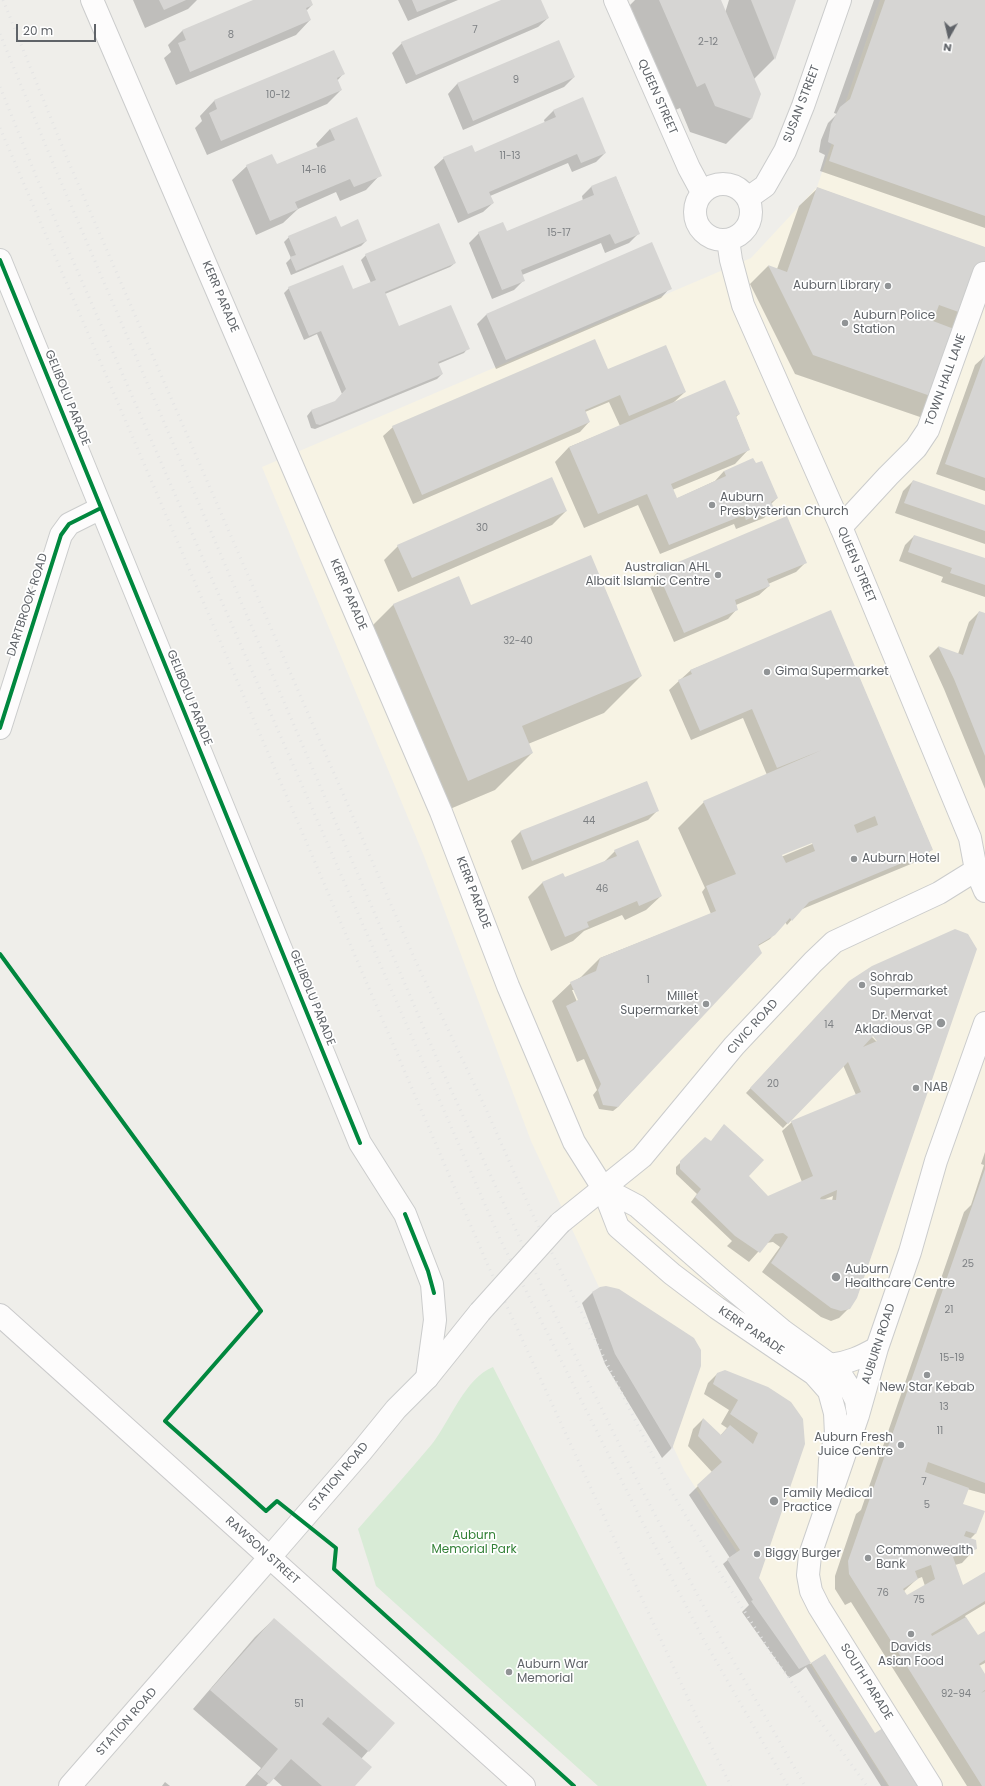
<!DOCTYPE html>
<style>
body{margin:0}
#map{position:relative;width:985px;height:1786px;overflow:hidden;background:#efeeea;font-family:Poppins,sans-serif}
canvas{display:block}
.north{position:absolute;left:929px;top:16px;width:40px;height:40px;-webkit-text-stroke:3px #fff;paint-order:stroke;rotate:188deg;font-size:11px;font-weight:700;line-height:16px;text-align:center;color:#5f6368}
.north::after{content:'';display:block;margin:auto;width:14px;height:18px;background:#5f6368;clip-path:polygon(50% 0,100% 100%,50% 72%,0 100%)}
.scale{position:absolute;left:16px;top:24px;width:80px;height:18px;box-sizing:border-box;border:2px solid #5f6368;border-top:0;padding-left:5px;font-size:12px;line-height:14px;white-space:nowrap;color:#5f6368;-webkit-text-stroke:3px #fff;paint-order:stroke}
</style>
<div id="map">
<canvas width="985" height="1786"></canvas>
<div class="north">N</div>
<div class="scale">20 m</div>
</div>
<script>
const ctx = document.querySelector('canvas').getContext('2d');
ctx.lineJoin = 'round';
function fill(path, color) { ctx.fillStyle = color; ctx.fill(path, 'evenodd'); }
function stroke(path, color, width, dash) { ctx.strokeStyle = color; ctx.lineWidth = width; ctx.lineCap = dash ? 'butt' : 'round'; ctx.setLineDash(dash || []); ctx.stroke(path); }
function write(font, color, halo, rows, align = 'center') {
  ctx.font = font + ' Poppins,sans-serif'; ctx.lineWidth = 3.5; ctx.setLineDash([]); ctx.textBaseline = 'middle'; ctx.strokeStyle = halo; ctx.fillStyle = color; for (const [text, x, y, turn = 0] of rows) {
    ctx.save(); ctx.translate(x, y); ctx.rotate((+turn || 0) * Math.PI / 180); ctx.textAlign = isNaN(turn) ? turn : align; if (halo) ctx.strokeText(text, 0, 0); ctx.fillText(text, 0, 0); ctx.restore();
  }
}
fill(new Path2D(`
 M880 0H985V1786H888L684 1470 531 1141 424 856 262 467 751 258 817 187Z`), '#f7f3e4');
fill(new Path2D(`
 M493 1367 707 1786H598L376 1586 358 1529C382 1501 408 1473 432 1444 450 1421 465 1378 493 1367Z`), '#d8ebd6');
fill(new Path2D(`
 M133 0H197L188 9 145 28Z
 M256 0H310L312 5 306 11 310 20 296 35 176 85 164 58 171 52 168 45 182 31Z
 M398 0H458L408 21Z
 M504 0H540L548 18 538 27 406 84 392 53 402 43Z
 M635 0H720L725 13 729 0H795L774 59 754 79 751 119 726 144 690 132 680 108 671 112 626 9Z
 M874 0H985V228L820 171 825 155 819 152 821 140 828 123 837 114 834 113Z
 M558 41 574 77 564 87 463 130 448 94 457 84Z
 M333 51 343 74 337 81 341 90 327 104 207 155 195 128 202 121 200 116 214 101Z
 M582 98 605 153 596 162 572 172 568 163 490 196 493 203 483 212 458 223 434 167 444 158 475 153 545 123 544 120 553 111Z
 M330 129 380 175 366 190 340 201 336 192 298 209 283 223 256 235 232 180 247 166 276 165 318 148 316 144Z
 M616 177 639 233 629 243 605 253 601 243 522 275 524 280 514 290 492 299 469 243 479 233 506 232 583 201 582 196 591 187Z
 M818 188 985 248V259L939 399 920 417 795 374 750 284 768 266 777 269 799 206Z
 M289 237 366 241 361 246 291 275 286 263 291 258 284 242Z
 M366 255 455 263 450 267 385 294 399 328 468 348 464 353 438 364 442 374 437 379 315 429 311 428 307 416 311 411 335 403 342 394 317 334 304 340 284 293 289 288 352 291 371 283 361 260Z
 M670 288 661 298 496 369 477 324 486 315Z
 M985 356V491L936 474 975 365Z
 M608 371 685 392 673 403 739 414 736 417 749 449 735 464 672 490 676 499 715 481 724 471 777 498 771 504 773 508 764 518 736 529 734 524 660 554 638 505 584 528 555 462 569 447 620 426 609 402 585 412 589 422 580 432 413 504 383 436 393 427Z
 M913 481 985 506V544L895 513 903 491Z
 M566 511 552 525 398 592 384 560 398 546Z
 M914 536 985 559V597L941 582 943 577 899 561 905 545Z
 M806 562 796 572 768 584 769 586 759 595 736 605 737 609 728 619 674 642 648 582 658 572Z
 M394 604 470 606 641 676 604 713 528 744 532 753 495 790 431 817 357 641Z
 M831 612 932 849 923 859 800 910 787 925 785 922 770 939 758 946 618 1107 613 1111 599 1109 593 1095 597 1090 584 1059 577 1062 552 1001 571 983 581 977 600 958 711 914 702 892 705 888 678 828 704 802 767 775 743 718 691 740 669 690 691 670ZM816 840 817 842 781 857V854ZM572 990H575L597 1049Z
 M979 612 985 614V789L944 689 929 656 938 647 958 654 969 622Z
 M646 782 658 810 648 820 522 870 511 841 520 832Z
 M615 851 661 896 646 910 625 920 622 915 584 931 573 941 551 951 528 897 542 883 563 874 565 879 603 863Z
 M955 930 849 1308 839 1318 831 1321 821 1317 762 1272 780 1247 773 1242 766 1243 749 1262 727 1246 732 1241 691 1202 697 1194 676 1174V1167L705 1138 748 1176 768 1197 802 1182 782 1131 792 1122 856 1095 843 1065 783 1128 746 1093 824 1009ZM873 1035 880 1045 871 1036ZM833 1196 832 1201 823 1200Z
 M985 1152V1494L967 1489 962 1505 983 1512 975 1534 970 1539 976 1548 962 1563 955 1565 962 1587 985 1573V1604L965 1616 977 1637 985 1632V1663L979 1666 985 1675V1786H967L851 1602 845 1605 835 1589V1576L856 1514 861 1510 964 1212 971 1205 984 1165 981 1164ZM922 1577 925 1586 907 1597 904 1591 917 1579Z
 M600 1288 700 1366 671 1449 662 1458 605 1364 582 1303 592 1293Z
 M718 1373 768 1388 758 1578 810 1664 825 1655 874 1735 919 1786H881L806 1667 800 1672 789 1678 742 1612 749 1605 723 1564 730 1558 689 1495 712 1472 688 1446 693 1429 703 1419 720 1436 727 1428 721 1424 729 1410 704 1394 708 1383Z
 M274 1619 393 1723 361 1759 354 1786H282L273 1778 266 1786H245L261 1768 193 1709 255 1637Z
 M165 1782 170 1786H162Z`), '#0003');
fill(new Path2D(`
 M159 0H186L164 10Z
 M253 0H311L313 5 306 8 311 20 190 72 178 43 186 40 182 30Z
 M412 0H447L417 12Z
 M501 0H541L549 18 416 75 401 42Z
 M659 0H721L761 94 752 119 715 106 705 83 697 87Z
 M751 0H796L775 60Z
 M885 0H985V216L829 161 834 145 828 142 831 124 840 107 850 99Z
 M559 40 575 77 473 121 457 83Z
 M334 50 345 74 337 78 342 90 221 141 209 113 217 109 214 100Z
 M583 97 606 153 581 163 577 154 489 192 494 203 468 214 443 157 472 145 475 152 556 117 553 110Z
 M357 117 382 176 354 187 350 179 295 202 298 209 270 221 246 165 272 154 277 164 335 140 330 129Z
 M616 176 640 234 615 244 610 234 521 270 525 281 502 290 478 232 503 222 507 231 594 195 591 186Z
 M817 187 985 247V262L967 315 939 305 933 321 962 332 939 399 813 355 768 265 787 272Z
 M336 216 341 227 358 219 367 241 296 271 290 257 296 255 288 236Z
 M439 223 456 263 385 292 399 326 451 305 470 349 438 362 443 374 320 425 316 424 311 410 335 401 346 389 321 331 309 336 288 287 343 265 353 289 376 280 365 254Z
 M652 242 672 289 506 360 486 314Z
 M595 339 608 369 666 345 686 392 629 416 620 395 585 410 590 422 422 495 392 426Z
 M985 354V478L945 464Z
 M725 380 740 414 736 416 750 450 671 484 677 498 726 476 724 471 753 458 756 463 762 461 778 498 771 502 774 508 746 520 744 515 669 545 647 494 598 514 569 447Z
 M552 477 567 511 412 578 397 545Z
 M913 480 985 505V531L904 503Z
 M787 516 807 563 767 579 770 586 735 600 738 610 684 633 657 571Z
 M914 535 985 558V585L950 573 952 568 908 552Z
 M591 555 642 676 522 726 533 753 468 781 393 604 459 576 471 605Z
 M831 610 933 850 809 902 792 921 790 918 775 935 758 945 762 953 618 1107 603 1105 598 1090 601 1084 566 1006 578 1000 570 982 596 971 600 958 716 911 706 886 736 874 703 801 822 750 777 768 752 709 700 731 678 680 692 674 690 670ZM875 816 878 825 857 833 854 825ZM812 843 815 851 786 863 782 855Z
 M979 611 985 613V756L954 679 938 646 963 655Z
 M647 781 659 811 532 861 520 831Z
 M638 840 662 896 639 906 637 901 587 922 589 927 565 937 542 882 563 873 565 877 617 856 614 850Z
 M955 929 968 934 977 949 857 1298 850 1309 841 1311 831 1308 771 1263 788 1237 783 1233 775 1234 760 1253 735 1236 695 1197 701 1189 680 1169V1161L705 1137 711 1141 724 1124 764 1160 749 1176 768 1196 813 1176 791 1121 861 1092 848 1062 788 1124 750 1088 849 981 872 966ZM873 1036 877 1041 863 1047ZM837 1190 836 1200 820 1199 821 1197Z
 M985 1169V1483L928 1462 925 1472 969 1488 963 1504 985 1511 976 1534 966 1531 964 1536 976 1540 977 1549 953 1557 963 1585 985 1572V1601L931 1634 932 1636 966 1617 978 1635 985 1631V1660L979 1664 985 1674V1690L981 1693 985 1691V1786H982L849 1574 848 1561ZM931 1565 935 1579 907 1595 903 1589 918 1579 915 1571Z
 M606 1286 619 1289 694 1338 701 1350V1366L672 1449 615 1354 592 1292 600 1287Z
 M725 1370 768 1387 791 1402 803 1419 805 1444 759 1578 811 1663 825 1654 875 1733 883 1728 920 1786H889L811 1663 799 1669 751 1601 753 1600 727 1559 740 1550 697 1485 722 1462 698 1436 703 1418 721 1435 730 1425 753 1444 758 1433 730 1414 738 1400 713 1384 717 1373Z
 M274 1618 395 1723 369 1752 328 1717 322 1724 372 1767 355 1786H322L291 1759 269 1784 257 1774 278 1749 210 1690Z`), '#d6d5d3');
const minor = new Path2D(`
 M92 0 441 812 508 986 574 1142 603 1188 618 1227 672 1274 717 1308 814 1374 829 1391 835 1413 836 1435 830 1460 828 1500
 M748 198 765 186 785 151 803 106 840 0
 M0 260 360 1143 405 1214 432 1284 435 1320 427 1378
 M841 527 888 476 916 448 928 430 984 273
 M0 728 61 535 69 524 101 508
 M976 870 985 891
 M603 1188 637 1206 723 1281 783 1331 830 1365 841 1375 852 1392 856 1400 858 1415
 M830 1365C848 1363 861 1357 877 1348
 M70 1786 270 1557
 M931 1786 819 1607 811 1591 808 1575 810 1555 858 1415 877 1348 910 1252 936 1161 985 1023`);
const tertiary = new Path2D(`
 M615 0 689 168 702 192
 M695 212a28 28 0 1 1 56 0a28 28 0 1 1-56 0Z
 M560 1223 642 1157 734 1046 813 962 834 942 939 893 976 870 970 838 841 527 743 305 731 260 728 240
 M270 1557 361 1452 396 1409 427 1378 480 1312`);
const secondary = new Path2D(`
 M0 1315 524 1786`);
stroke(minor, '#cbcccc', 24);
stroke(tertiary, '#cbcccc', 24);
stroke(secondary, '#cacacb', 24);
stroke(minor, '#fdfcfc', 22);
stroke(tertiary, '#fdfcfc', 22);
stroke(secondary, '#fdfcfc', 22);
stroke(new Path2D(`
 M3 0 69 163 416 962 486 1109 533 1215 668 1486 720 1573 775 1659 867 1786
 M0 34 55 168 441 1068 557 1319 643 1492 722 1641 805 1786
 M0 87 36 176 501 1241 648 1533 705 1642 788 1786
 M0 128 486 1261 699 1722 731 1786`), '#e4e4e4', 3, [1, 5]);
const tertiaryBridge = new Path2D(`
 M480 1312 560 1223`);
stroke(tertiaryBridge, '#cbcccc', 24, []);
stroke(tertiaryBridge, '#fdfcfc', 22);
stroke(new Path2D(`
 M0 260 360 1143
 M0 728 61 535 69 524 101 508
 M0 954 261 1311 165 1421 266 1511 277 1501 336 1548 334 1569 574 1786
 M405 1214 428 1271 434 1293`), '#00873e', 4);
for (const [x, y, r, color] of [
 [888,286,4,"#919496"],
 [845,323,4,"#919496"],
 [712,505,4,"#919496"],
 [718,575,4,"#919496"],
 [767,672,4,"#919496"],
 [854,859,4,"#919496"],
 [862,985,4,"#919496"],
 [706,1004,4,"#919496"],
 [941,1023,5,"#919496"],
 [916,1088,4,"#919496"],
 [836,1277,5,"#919496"],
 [927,1375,4,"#919496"],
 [901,1445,4,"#919496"],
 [774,1501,5,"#919496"],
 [757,1554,4,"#919496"],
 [868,1558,4,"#919496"],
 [911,1634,4,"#919496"],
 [509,1672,4,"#919496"]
]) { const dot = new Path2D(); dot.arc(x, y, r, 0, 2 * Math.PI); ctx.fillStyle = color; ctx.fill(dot); stroke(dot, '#fff', 1.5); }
write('10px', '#7e8184', null, [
 ["7",475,30],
 ["8",231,35],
 ["2-12",708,42],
 ["9",516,80],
 ["10-12",278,95],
 ["11-13",510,156],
 ["14-16",314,170],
 ["15-17",559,233],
 ["30",482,528],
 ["32-40",518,641],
 ["44",589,821],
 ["46",602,889],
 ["1",648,980],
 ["14",829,1025],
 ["20",773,1084],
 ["25",968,1264],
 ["21",949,1310],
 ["15-19",952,1358],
 ["13",944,1407],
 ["11",940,1431],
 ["7",924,1482],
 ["5",927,1505],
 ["76",883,1593],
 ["75",919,1600],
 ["92-94",956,1694],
 ["51",299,1704]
]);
write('12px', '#5f6368', '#fff', [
 ["QUEEN STREET",657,97,66],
 ["SUSAN STREET",802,104,-69],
 ["KERR PARADE",220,297,67],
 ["TOWN HALL LANE",946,380,-70],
 ["GELIBOLU PARADE",67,398,68],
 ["QUEEN STREET",856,565,67],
 ["KERR PARADE",348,595,67],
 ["DARTBROOK ROAD",28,605,-72],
 ["GELIBOLU PARADE",189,698,68],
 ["KERR PARADE",473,893,69],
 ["GELIBOLU PARADE",312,998,68],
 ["CIVIC ROAD",753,1027,-48],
 ["KERR PARADE",751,1331,34],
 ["AUBURN ROAD",879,1344,-72],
 ["STATION ROAD",339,1477,-50],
 ["RAWSON STREET",262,1551,42],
 ["SOUTH PARADE",866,1682,58],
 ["STATION ROAD",127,1722,-49]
]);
write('12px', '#5f6368', '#fff', [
 ["Auburn Library",880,286,"right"],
 ["Auburn Police",853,316],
 ["Station",853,330],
 ["Auburn",720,498],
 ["Presbysterian Church",720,512],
 ["Australian AHL",710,568,"right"],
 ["Albait Islamic Centre",710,582,"right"],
 ["Gima Supermarket",775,672],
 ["Auburn Hotel",862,859],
 ["Sohrab",870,978],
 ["Supermarket",870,992],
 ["Millet",698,997,"right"],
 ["Supermarket",698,1011,"right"],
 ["Dr. Mervat",932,1016,"right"],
 ["Akladious GP",932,1030,"right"],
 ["NAB",924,1088],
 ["Auburn",845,1270],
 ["Healthcare Centre",845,1284],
 ["New Star Kebab",927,1388,"center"],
 ["Auburn Fresh",893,1438,"right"],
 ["Juice Centre",893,1452,"right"],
 ["Family Medical",783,1494],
 ["Practice",783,1508],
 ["Commonwealth",876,1551],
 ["Bank",876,1565],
 ["Biggy Burger",765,1554],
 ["Davids",911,1648,"center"],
 ["Asian Food",911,1662,"center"],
 ["Auburn War",517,1665],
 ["Memorial",517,1679]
], 'left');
write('12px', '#348238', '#fff', [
 ["Auburn",474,1536],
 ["Memorial Park",474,1550]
]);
</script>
